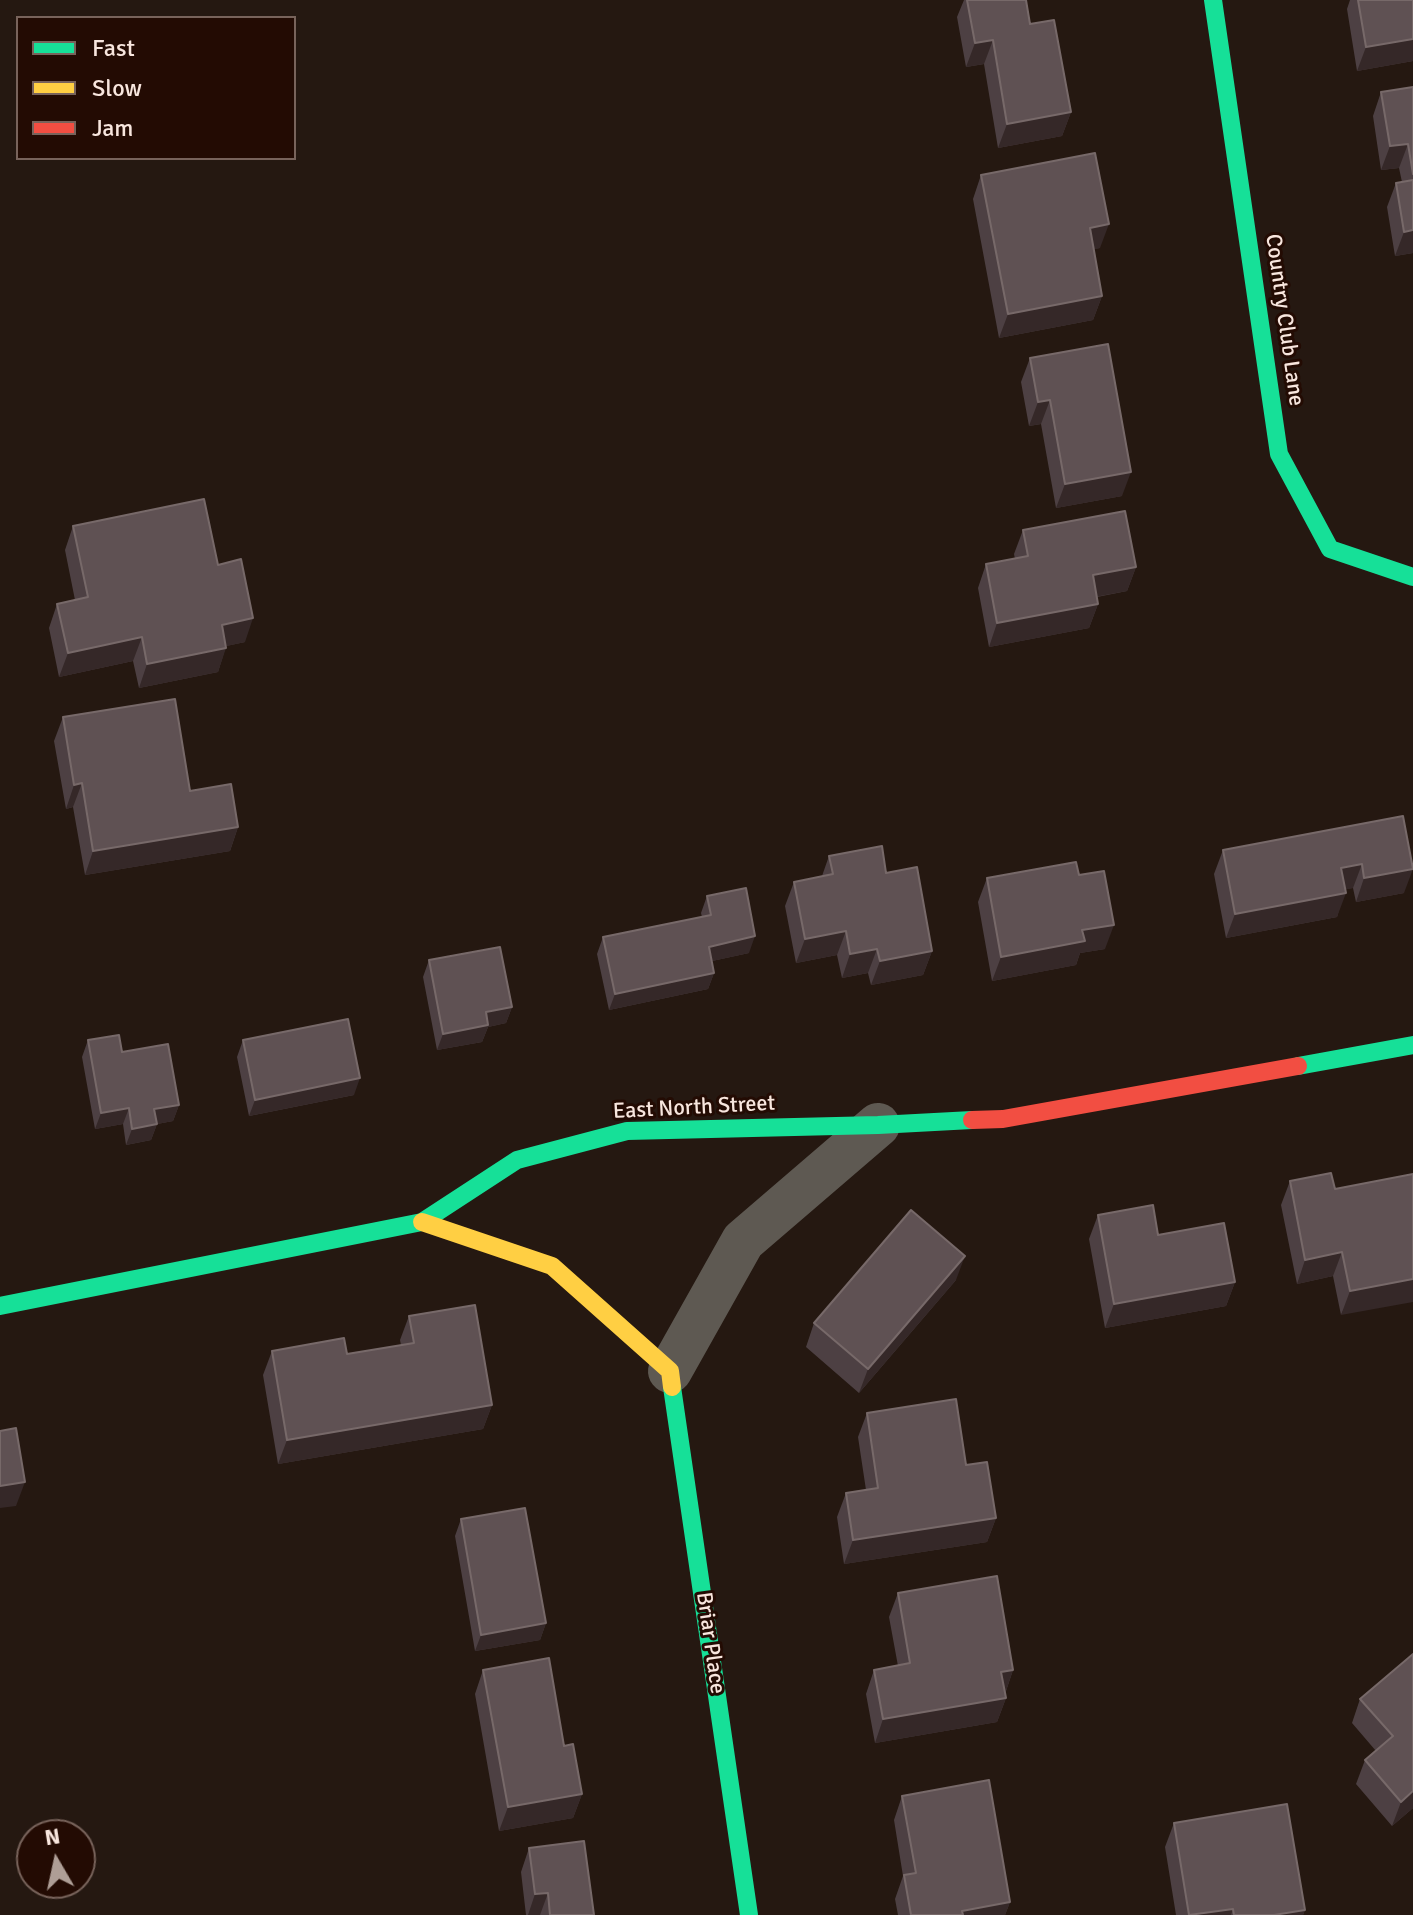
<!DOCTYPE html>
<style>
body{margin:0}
#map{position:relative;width:1413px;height:1915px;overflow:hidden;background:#251811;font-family:Signika,sans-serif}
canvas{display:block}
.legend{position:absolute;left:16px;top:16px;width:280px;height:144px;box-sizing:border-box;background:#230b03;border:2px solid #78635b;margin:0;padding:10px 14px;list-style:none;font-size:24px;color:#f8e6de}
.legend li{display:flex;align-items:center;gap:16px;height:40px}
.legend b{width:40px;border:2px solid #78635b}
.north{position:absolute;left:16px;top:1819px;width:80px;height:80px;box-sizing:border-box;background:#230b03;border:2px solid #78635b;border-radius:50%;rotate:351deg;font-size:22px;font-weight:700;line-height:32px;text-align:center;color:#f8e6de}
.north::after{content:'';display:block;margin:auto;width:28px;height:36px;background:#ae9e96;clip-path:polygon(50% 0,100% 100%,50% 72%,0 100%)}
</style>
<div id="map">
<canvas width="1413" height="1915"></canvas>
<ul class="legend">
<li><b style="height:10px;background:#16e098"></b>Fast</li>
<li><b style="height:10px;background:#ffcf43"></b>Slow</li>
<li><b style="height:10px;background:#f24e42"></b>Jam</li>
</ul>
<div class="north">N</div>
</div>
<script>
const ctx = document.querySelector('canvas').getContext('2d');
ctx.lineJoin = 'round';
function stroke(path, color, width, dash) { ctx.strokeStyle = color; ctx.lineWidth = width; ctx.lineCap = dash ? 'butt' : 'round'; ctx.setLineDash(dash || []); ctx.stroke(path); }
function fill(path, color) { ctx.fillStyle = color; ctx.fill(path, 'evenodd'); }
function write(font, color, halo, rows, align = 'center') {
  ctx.font = font + ' Signika,sans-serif'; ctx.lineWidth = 6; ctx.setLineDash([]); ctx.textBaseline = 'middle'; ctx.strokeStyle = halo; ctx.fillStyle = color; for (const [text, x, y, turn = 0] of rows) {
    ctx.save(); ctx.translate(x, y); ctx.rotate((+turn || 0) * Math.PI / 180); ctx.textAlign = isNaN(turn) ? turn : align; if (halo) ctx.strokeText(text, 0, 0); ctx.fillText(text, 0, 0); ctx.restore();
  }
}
stroke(new Path2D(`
 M670 1371 743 1241 878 1125`), '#5e5952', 44);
stroke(new Path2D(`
 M1213 0 1279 454 1330 549 1413 577
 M1298 1066 1413 1045
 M0 1306 422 1222 517 1160 627 1131 878 1125 972 1120
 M672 1387 749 1915`), '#16e098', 18);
stroke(new Path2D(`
 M422 1222 552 1266 670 1371 672 1387`), '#ffcf43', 18);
stroke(new Path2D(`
 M972 1120 1003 1119 1298 1066`), '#f24e42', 18);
fill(new Path2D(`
 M964 0H1026L1030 24 1071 112 1062 136 998 148 984 64 966 67 957 17Z
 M1350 0H1413V61L1357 71 1347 9Z
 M1413 87V253L1395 256 1387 207 1396 183 1402 182 1399 168 1381 170 1373 116 1381 92Z
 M981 175 1100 248 1093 249 1102 296 1093 320 999 338 973 199Z
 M1030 358 1122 496 1056 508 1041 424 1029 426 1021 382Z
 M73 526 218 565 245 642 226 646 218 672 139 688 133 661 59 677 49 628 57 604 75 600 65 550Z
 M1023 530 1136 567 1127 591 1097 597 1098 604 1089 628 989 647 978 588 986 564 1015 559 1014 554Z
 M63 717 190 791 238 827 230 851 85 875 73 807 66 809 54 741Z
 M1403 816 1404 893 1356 902 1353 888 1345 889 1337 917 1226 938 1214 874 1223 850Z
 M829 856 886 873 932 951 923 975 871 985 868 973 842 978 837 955 796 963 785 906 794 882 822 876Z
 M1079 875 1105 949 1080 953 1076 965 992 981 978 902 987 878Z
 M707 896 749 953 712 961 714 973 708 989 609 1010 597 954 603 937 702 917 701 913Z
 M429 960 512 1007 506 1023 488 1027 482 1042 437 1050 423 977Z
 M88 1040 122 1052 179 1105 173 1121 157 1124 151 1140 126 1145 123 1124 95 1129 82 1057Z
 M243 1040 354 1095 249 1116 237 1057Z
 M1413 1174 1341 1315 1333 1276 1297 1284 1281 1205 1290 1181 1335 1189Z
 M1098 1215 1235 1282 1226 1306 1105 1328 1089 1239Z
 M956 1280 859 1393 806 1347 814 1323Z
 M409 1316 492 1405 483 1429 278 1464 263 1375 272 1351 347 1354 401 1345 400 1340Z
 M867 1413 966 1465 996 1518 987 1542 844 1564 837 1517 846 1493 866 1490 858 1437Z
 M461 1519 546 1623 540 1640 475 1651 455 1536Z
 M898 1593 1013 1670 1005 1694 1006 1698 997 1722 875 1743 866 1694 874 1670 898 1666 889 1617Z
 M1413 1654V1808L1392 1826 1356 1784 1365 1760 1376 1751 1352 1723 1360 1699Z
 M483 1670 564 1746 582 1794 573 1818 499 1831 475 1694Z
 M902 1796 1010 1902 1005 1915H898L895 1899 903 1876 894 1820Z
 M1174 1823 1305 1910 1303 1915H1176L1165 1847Z
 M529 1848 594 1915H526L521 1872Z`), '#4d4043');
fill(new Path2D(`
 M1413 39V61L1357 71 1366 47Z
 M993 40 984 64 966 67 975 43Z
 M1071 112 1062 136 998 148 1007 124Z
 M1408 144 1399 168 1381 170 1390 146Z
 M1109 224 1100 248 1081 252 1090 228Z
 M1413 230V253L1395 256 1404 232Z
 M1102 296 1093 320 999 338 1008 314Z
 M1050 400 1041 424 1029 426 1038 402Z
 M1131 472 1122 496 1056 508 1065 484Z
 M1136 567 1127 591 1084 599 1093 575Z
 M1098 604 1089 628 989 647 997 623Z
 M253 618 245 642 213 649 222 625Z
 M142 637 133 661 59 677 68 653Z
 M226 648 218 672 139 688 147 664Z
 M82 783 73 807 66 809 74 785Z
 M238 827 230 851 85 875 93 851Z
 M1362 864 1353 888 1332 892 1341 868Z
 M1413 869 1404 893 1356 902 1364 878Z
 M1346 893 1337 917 1226 938 1235 914Z
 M1114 925 1105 949 1080 953 1076 965 992 981 1001 957 1082 930Z
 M846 931 837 955 796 963 805 939Z
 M755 936 749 953 703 963 709 947Z
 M877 949 868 973 842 978 850 954Z
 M932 951 923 975 871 985 880 961Z
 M714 973 708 989 609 1010 615 994Z
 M512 1007 506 1023 488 1027 482 1042 437 1050 443 1034 486 1012Z
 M360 1078 354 1095 249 1116 255 1100Z
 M179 1105 173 1121 157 1124 151 1140 126 1145 132 1129 154 1109Z
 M129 1108 123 1124 95 1129 101 1113Z
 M1342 1252 1333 1276 1297 1284 1305 1260Z
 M965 1256 956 1280 859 1393 868 1369Z
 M1413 1279V1302L1341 1315 1350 1291Z
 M1235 1282 1226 1306 1105 1328 1114 1304Z
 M492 1405 483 1429 278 1464 287 1440Z
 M25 1482 16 1506 0 1508V1486Z
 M996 1518 987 1542 844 1564 853 1540Z
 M546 1623 540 1640 475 1651 481 1635Z
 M1013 1670 1005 1694 1001 1672Z
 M1006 1698 997 1722 875 1743 883 1719Z
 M1413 1791V1808L1392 1826 1401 1802Z
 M582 1794 573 1818 499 1831 508 1807Z
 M548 1893 540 1915H528L535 1894Z
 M1010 1902 1005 1915H960L962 1911Z
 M1233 1909 1231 1915H1195Z
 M1305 1910 1303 1915H1274Z`), '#352828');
const building = new Path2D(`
 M967 0H1026L1030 24 1054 20 1071 112 1007 124 993 40 975 43Z
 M1358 0H1413V39L1366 47Z
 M1413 87V174L1408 144 1390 146 1381 92Z
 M1095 153 1109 224 1090 228 1102 296 1008 314 981 175Z
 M1413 180V230L1404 232 1396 183Z
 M1108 344 1131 472 1065 484 1050 400 1038 402 1030 358Z
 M204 499 218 565 241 559 253 618 222 625 226 648 147 664 142 637 68 653 57 604 88 597 73 526Z
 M1125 511 1136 567 1093 575 1098 604 997 623 986 564 1028 556 1023 530Z
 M175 699 190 791 231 784 238 827 93 851 82 783 74 785 63 717Z
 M1403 816 1413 869 1364 878 1362 864 1341 868 1346 893 1235 914 1223 850Z
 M882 846 886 873 917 867 932 951 880 961 877 949 850 954 846 931 805 939 794 882 833 874 829 856Z
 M1076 862 1079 875 1104 871 1114 925 1082 930 1085 941 1001 957 987 878Z
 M746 888 755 936 709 947 714 973 615 994 603 937 711 915 707 896Z
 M500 947 512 1007 486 1012 488 1025 443 1034 429 960Z
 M348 1019 360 1078 255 1100 243 1040Z
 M119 1035 122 1052 168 1044 179 1105 154 1109 157 1124 132 1129 129 1108 101 1113 88 1040Z
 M1331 1173 1335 1189 1413 1174V1279L1350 1291 1342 1252 1305 1260 1290 1181Z
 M1153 1205 1158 1235 1224 1223 1235 1282 1114 1304 1098 1215Z
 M911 1210 965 1256 868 1369 814 1323Z
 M475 1305 492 1405 287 1440 272 1351 344 1338 347 1354 414 1343 409 1316Z
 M956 1399 966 1465 987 1462 996 1518 853 1540 846 1493 878 1488 867 1413Z
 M16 1428 25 1482 0 1486V1431Z
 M525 1508 546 1623 481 1635 461 1519Z
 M997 1576 1013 1670 1001 1672 1006 1698 883 1719 874 1670 910 1663 898 1593Z
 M1413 1654V1791L1401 1802 1365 1760 1393 1736 1360 1699Z
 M549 1658 564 1746 573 1744 582 1794 508 1807 483 1670Z
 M989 1780 1010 1902 962 1911 963 1915H911L904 1875 916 1873 902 1796Z
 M1287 1804 1305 1910 1274 1915H1234L1233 1909 1189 1915 1174 1823Z
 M584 1841 594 1915H550L548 1893 535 1894 529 1848Z`);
fill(building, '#5f5153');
stroke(building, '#776969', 2);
write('22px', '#f8e6de', '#230b03', [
 ["Country Club Lane",1284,320,82],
 ["East North Street",694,1108,-3],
 ["Briar Place",710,1643,82]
]);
</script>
